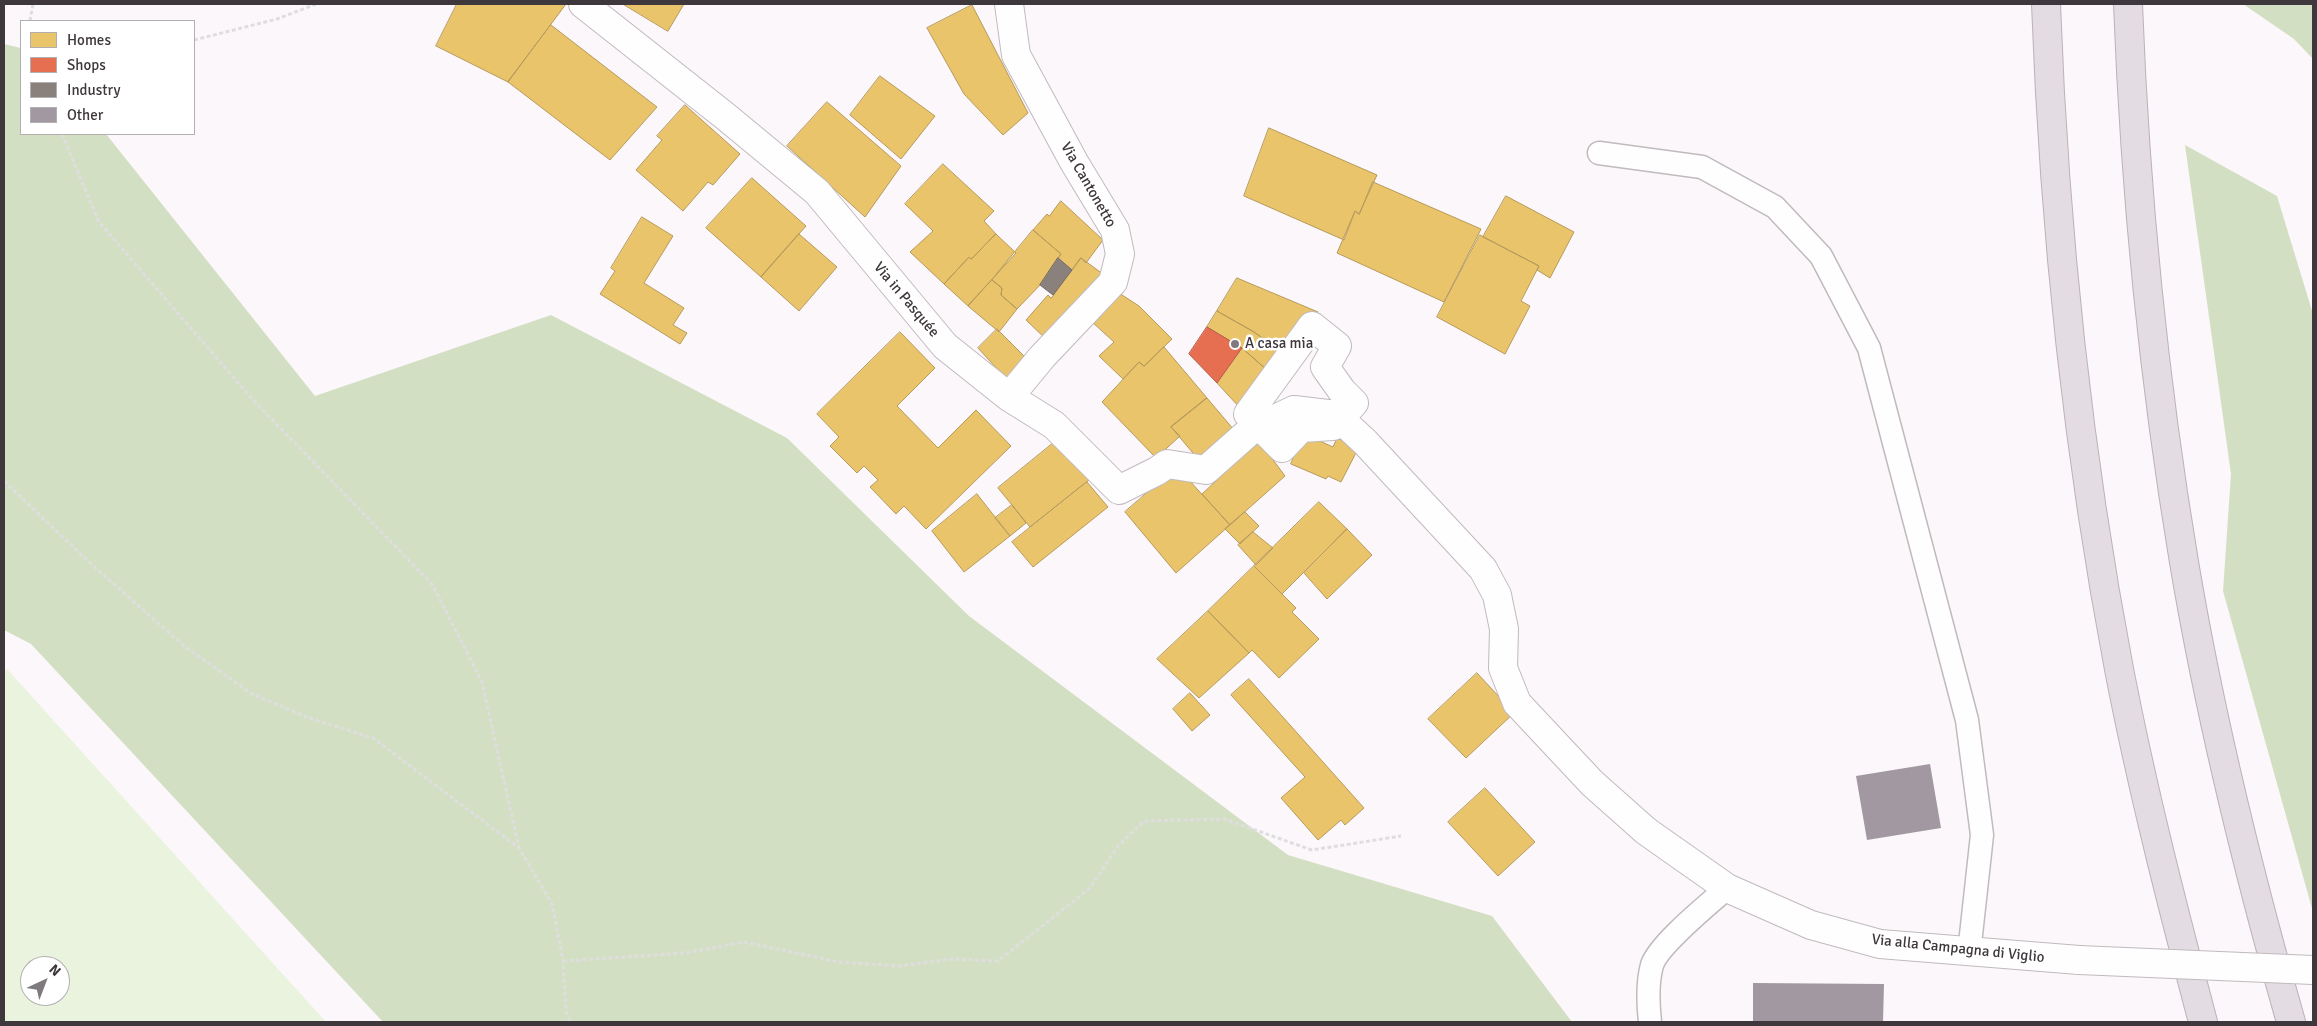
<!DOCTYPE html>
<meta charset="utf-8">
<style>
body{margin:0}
#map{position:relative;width:2317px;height:1026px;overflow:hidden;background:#fcf7fb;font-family:Signika,sans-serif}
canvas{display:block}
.frame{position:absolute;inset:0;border:5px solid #3e373c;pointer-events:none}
.legend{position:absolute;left:20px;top:20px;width:175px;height:115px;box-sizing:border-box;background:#fff;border:1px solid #b2afb1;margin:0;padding:6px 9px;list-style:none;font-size:15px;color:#3e373c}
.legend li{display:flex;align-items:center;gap:10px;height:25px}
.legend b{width:25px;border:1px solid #b2afb1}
.north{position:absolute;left:20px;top:956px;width:50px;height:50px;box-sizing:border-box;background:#fff;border:1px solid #b2afb1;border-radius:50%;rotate:43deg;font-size:14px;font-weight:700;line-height:20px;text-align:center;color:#3e373c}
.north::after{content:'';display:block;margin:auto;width:18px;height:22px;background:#807a7f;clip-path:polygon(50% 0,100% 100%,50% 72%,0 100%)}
</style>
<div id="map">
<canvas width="2317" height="1026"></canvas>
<div class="frame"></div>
<ul class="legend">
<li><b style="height:14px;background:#e9c46a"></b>Homes</li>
<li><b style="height:14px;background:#e76f51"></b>Shops</li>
<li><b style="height:14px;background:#8a817c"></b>Industry</li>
<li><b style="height:14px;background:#a298a1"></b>Other</li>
</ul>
<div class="north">N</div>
</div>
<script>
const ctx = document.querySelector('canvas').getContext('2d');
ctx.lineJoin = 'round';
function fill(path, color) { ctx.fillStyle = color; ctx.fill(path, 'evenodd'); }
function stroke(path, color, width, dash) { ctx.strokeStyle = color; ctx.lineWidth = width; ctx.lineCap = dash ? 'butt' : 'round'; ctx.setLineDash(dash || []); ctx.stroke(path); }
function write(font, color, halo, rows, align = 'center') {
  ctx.font = font + ' Signika,sans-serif'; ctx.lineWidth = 5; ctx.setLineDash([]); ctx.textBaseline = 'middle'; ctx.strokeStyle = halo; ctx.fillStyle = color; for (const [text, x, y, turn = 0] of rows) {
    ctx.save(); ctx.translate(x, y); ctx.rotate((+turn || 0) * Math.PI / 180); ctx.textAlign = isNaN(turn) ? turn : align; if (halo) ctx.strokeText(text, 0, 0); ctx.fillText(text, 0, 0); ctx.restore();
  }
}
fill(new Path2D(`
 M7 669 326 1022H4V672ZM30 966H60V996H30Z`), '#eaf3dd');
fill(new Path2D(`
 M2243 4H2313V59L2294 39Z
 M4 44 21 48V134H106L315 396 551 315 787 438 969 616 1288 855 1492 916 1572 1022H383L31 644 4 630Z
 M2185 145 2277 196 2313 314V912L2223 591 2231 474Z`), '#d3dfc2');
const homes = new Path2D(`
 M457 4H566L508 82 436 46Z
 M623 4H684L668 31Z
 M972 5 1028 113 1003 135 964 94 927 28Z
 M551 25 657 107 610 160 508 82Z
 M880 76 935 116 901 159 850 115Z
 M827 102 901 166 865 217 787 146Z
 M685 105 740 154 713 185 708 182 683 211 636 170 662 140 657 136Z
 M1269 128 1377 175 1359 214 1355 211 1344 240 1244 196Z
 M943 164 994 211 984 221 996 234 971 259 969 257 944 284 910 252 933 231 905 204Z
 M752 178 806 226 761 277 706 228Z
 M1373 182 1481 229 1444 302 1337 253 1355 211 1359 214Z
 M1506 196 1574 232 1550 278 1537 270 1539 266 1483 237Z
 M1061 201 1103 240 1086 263 1081 258 1072 270 1058 258 1061 254 1033 230 1047 214 1049 216Z
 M642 217 673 236 644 283 684 308 673 325 687 333 680 344 600 294 615 271 611 268Z
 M1033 230 1061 254 1042 283 1017 309 1001 295 1002 288 992 280Z
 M799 234 837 267 799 311 761 277Z
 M996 234 1016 253 968 306 944 284 969 257 971 259Z
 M1480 235 1539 266 1521 301 1530 306 1505 354 1437 317Z
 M1081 258 1107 277 1049 342 1026 320 1048 295 1051 298Z
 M1237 278 1318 312 1285 354 1254 332 1217 311Z
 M992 280 1002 288 1001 295 1017 309 999 332 968 306Z
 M1119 293 1139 306 1172 339 1144 366 1139 362 1123 379 1099 356 1114 342 1091 321Z
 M1217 311 1254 332 1285 354 1268 371 1242 348 1207 327Z
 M997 329 1028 360 1008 381 978 348Z
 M900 332 935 368 897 406 938 448 976 410 1011 446 926 529 904 506 896 514 870 487 878 480 864 466 857 473 830 446 839 437 817 414Z
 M1164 347 1207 398 1171 427 1180 436 1156 458 1102 402 1139 362 1144 366Z
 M1242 348 1268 371 1241 409 1217 383Z
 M1207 398 1234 430 1198 459 1171 427Z
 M1304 434 1333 447 1337 438 1359 447 1341 482 1328 476 1326 479 1291 464Z
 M1256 437 1285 476 1230 525 1202 494 1217 480 1210 471Z
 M1057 440 1089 480 1030 527 998 488Z
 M1177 467 1230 525 1176 573 1125 512Z
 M1087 482 1108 507 1033 567 1012 542Z
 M977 494 1010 536 964 572 932 531Z
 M1319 502 1347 529 1282 594 1254 566Z
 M1012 505 1026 523 1010 536 995 518Z
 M1245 512 1259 526 1240 544 1225 529Z
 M1347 529 1372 555 1327 599 1304 573Z
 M1253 532 1273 548 1256 565 1238 545Z
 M1254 566 1296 608 1292 612 1319 639 1279 678 1252 650 1249 653 1208 611Z
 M1208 611 1249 653 1199 698 1157 659Z
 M1477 673 1514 713 1466 758 1428 719Z
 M1249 679 1364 808 1345 825 1341 820 1318 840 1281 798 1305 777 1231 695Z
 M1190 693 1210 715 1192 731 1173 709Z
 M1485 788 1535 842 1498 876 1448 822Z`);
fill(homes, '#e9c46a');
stroke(homes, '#b69a5c', 1);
const shops = new Path2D(`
 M1207 327 1242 348 1217 383 1189 354Z`);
fill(shops, '#e76f51');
stroke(shops, '#b45e4b', 1);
const industry = new Path2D(`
 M1058 258 1072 270 1053 295 1040 285Z`);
fill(industry, '#8a817c');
stroke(industry, '#736b69', 1);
fill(new Path2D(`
 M1930 764 1941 828 1867 840 1856 776Z
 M1753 983 1884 984 1883 1022H1753Z`), '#a298a1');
const lane = new Path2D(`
 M1599 153 1702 167 1775 207 1821 256 1869 348 1967 720 1982 835 1969 953
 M1650 1022C1648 1004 1647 983 1652 965 1659 944 1709 904 1727 888`);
const street = new Path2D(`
 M583 4 725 116 817 192 945 346 1009 397 1054 425 1119 490 1157 471 1167 464 1206 470 1250 431 1294 410 1336 415 1365 442 1483 569 1497 595 1504 629 1503 668 1517 703 1592 783 1646 831 1727 888 1811 925 1880 944 2079 960
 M1312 326 1337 346 1325 367 1342 391 1354 403 1333 426 1301 428 1282 448 1248 414Z
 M1009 397 1042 357 1113 282 1120 254 1115 230 1074 162 1016 55 1009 4`);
const highway = new Path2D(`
 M2046 4C2054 227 2077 449 2119 669 2142 788 2172 905 2203 1022
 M2128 4C2135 191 2153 377 2184 562 2210 717 2248 871 2291 1022`);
stroke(lane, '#c0babe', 25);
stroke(street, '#c0babe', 30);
stroke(highway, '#bcb1ba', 30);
stroke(new Path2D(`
 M30 21 33 4
 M194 40 277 19 316 4
 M62 134 99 222 253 400 432 584 482 682 519 848
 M4 481 89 562 184 646 252 694 309 718 373 738 519 848 552 904 563 961 566 1010 570 1022
 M563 961 685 953 744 942 839 962 899 966 952 959 998 961 1090 888 1118 846 1144 821 1224 819 1312 850 1401 836`), '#dfdedf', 3, [4, 2.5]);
stroke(lane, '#fffefe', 22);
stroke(street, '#fffefe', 28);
stroke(highway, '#e3dce2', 28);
const streetBridge = new Path2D(`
 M2079 960 2313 970`);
stroke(streetBridge, '#c0babe', 30, []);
stroke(streetBridge, '#fffefe', 28);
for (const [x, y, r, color] of [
 [1235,344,5,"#807a7f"]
]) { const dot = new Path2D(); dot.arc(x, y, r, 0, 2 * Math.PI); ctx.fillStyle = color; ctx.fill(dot); stroke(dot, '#fff', 2); }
write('15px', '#3e373c', '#fff', [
 ["Via Cantonetto",1088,185,60],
 ["Via in Pasquée",906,300,50],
 ["Via alla Campagna di Viglio",1958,949,6]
]);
write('15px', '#3e373c', '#fff', [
 ["A casa mia",1245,344]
], 'left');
</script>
